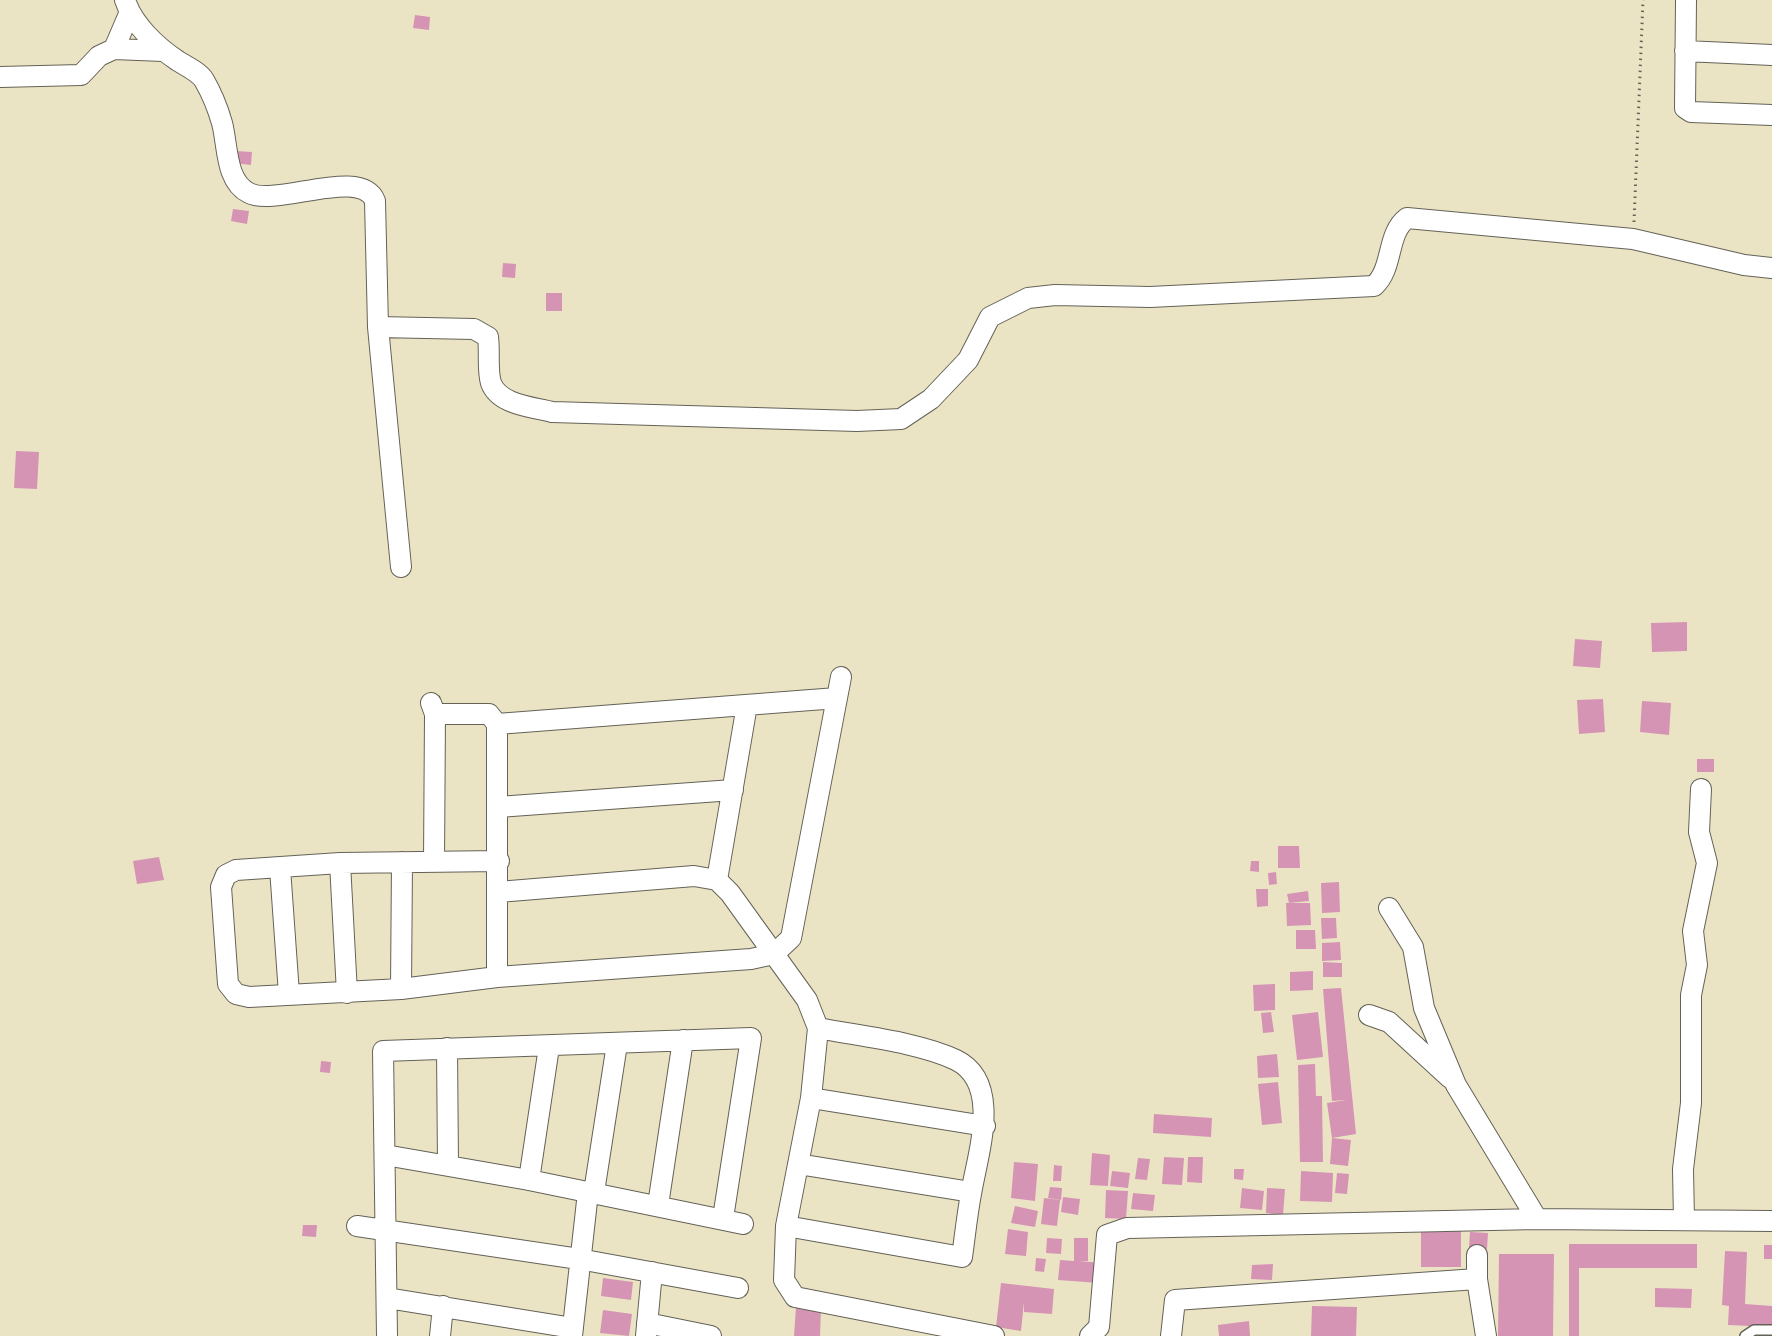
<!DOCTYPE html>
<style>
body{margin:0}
canvas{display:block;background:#ebe4c4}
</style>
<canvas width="1772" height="1336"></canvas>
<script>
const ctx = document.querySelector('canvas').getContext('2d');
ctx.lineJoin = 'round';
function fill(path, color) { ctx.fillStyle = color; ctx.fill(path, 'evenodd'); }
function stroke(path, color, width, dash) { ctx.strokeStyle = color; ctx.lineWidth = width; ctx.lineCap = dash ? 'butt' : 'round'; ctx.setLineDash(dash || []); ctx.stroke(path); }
fill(new Path2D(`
 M415 15 430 17 429 30 413 28Z
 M235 151 252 152 251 165 234 163Z
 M233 209 249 211 247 224 231 221Z
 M503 263 516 264 515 278 502 277Z
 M546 293H562V311H546Z
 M16 451 39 452 37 489 14 488Z
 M1687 622V651L1652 652 1651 623Z
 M1575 639 1602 641 1600 668 1573 666Z
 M1603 699 1605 732 1579 734 1577 700Z
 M1642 701 1671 703 1669 735 1640 732Z
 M1697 759H1714V772H1697Z
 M1278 846H1299L1300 868H1278Z
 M159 857 164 880 137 884 133 861Z
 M1251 861H1259V872L1250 871Z
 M1276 872 1277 884 1269 885 1268 873Z
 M1339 882 1340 912 1322 913 1321 883Z
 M1256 889H1268V906L1257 907Z
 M1308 891 1309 901 1289 903 1287 894Z
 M1286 903H1310L1311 925 1287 926Z
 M1321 918H1336L1337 938 1322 939Z
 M1296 930H1315L1316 949H1296Z
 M1340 942 1341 960 1322 961V943Z
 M1323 962 1342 963V977H1323Z
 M1313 971V990L1290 991V972Z
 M1275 984V1010L1254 1011 1253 985Z
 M1341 988 1356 1134 1332 1138 1327 1103 1346 1100 1332 1101 1323 989Z
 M1271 1012 1274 1032 1263 1033 1261 1013Z
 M1318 1012 1323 1057 1297 1060 1292 1015Z
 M1277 1054 1279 1077 1258 1078 1257 1056Z
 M321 1061 331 1062 330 1073 320 1072Z
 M1315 1064 1316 1096H1322L1323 1162H1300L1298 1065Z
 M1278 1082 1282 1123 1262 1125 1258 1084Z
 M1154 1114 1212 1118 1211 1137 1153 1133Z
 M1332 1138 1351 1140 1348 1166 1330 1164Z
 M1092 1153 1110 1155 1108 1186 1090 1185Z
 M1164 1157 1184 1158 1182 1185 1162 1184Z
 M1188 1157H1203L1202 1183 1187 1182Z
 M1138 1158 1150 1159 1147 1180 1135 1179Z
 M1014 1162 1038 1164 1035 1201 1011 1198Z
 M1054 1165 1062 1166 1061 1181H1053Z
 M1234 1169H1244L1243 1180 1234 1179Z
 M1112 1171 1130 1173 1128 1188 1110 1186Z
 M1301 1171 1333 1173 1332 1202 1300 1201Z
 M1337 1173 1349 1174 1347 1194 1335 1193Z
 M1050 1187 1062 1188 1061 1200 1048 1198Z
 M1242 1188 1264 1191 1262 1210 1240 1208Z
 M1267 1188 1285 1189 1283 1215 1266 1213Z
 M1106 1190 1128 1191 1126 1219 1105 1218Z
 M1133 1193 1155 1195 1153 1211 1131 1209Z
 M1063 1197 1080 1199 1078 1215 1061 1212Z
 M1044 1198 1060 1200 1057 1226 1041 1224Z
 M1015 1206 1038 1211 1035 1227 1011 1223Z
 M303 1225H317L316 1237 302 1236Z
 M1008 1229 1028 1232 1026 1256 1005 1254Z
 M1461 1229V1267H1421V1230Z
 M1470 1232 1488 1233 1487 1249 1469 1248Z
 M1047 1238 1062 1239 1061 1254 1046 1253Z
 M1074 1238H1088V1261H1079L1101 1263 1099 1283 1058 1280 1060 1260 1074 1261Z
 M1569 1244H1697V1268H1579V1336H1569Z
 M1764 1245H1772V1259H1764Z
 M1725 1251 1747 1252 1745 1304 1772 1306V1327L1728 1325 1729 1306 1722 1305Z
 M1499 1254H1554L1553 1336H1498Z
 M1036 1258 1046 1259 1044 1272 1035 1271Z
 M1273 1264 1272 1280 1251 1279 1252 1265Z
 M603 1278 633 1282 631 1300 601 1296Z
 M1001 1283 1054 1289 1052 1314 1024 1312V1302L1021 1331 996 1327Z
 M1655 1288 1692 1289 1691 1308 1655 1307Z
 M1312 1306 1357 1307 1356 1336H1311Z
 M796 1307 821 1308 820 1336H794Z
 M603 1310 632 1314 629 1336 600 1333Z
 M1249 1321 1250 1336H1219L1218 1325Z`), '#d694b5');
const service = new Path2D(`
 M1745 1336 1754 1330H1772`);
const minor = new Path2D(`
 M125 0C133 25 157 47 178 61 186 66 199 72 204 80 211 92 218 109 222 123 228 145 225 181 249 193 276 207 362 166 375 201L378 327 474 329 488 337C490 351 487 370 491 383 499 405 533 407 552 412L857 421 901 419 931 399 968 360 990 317 1028 298 1055 295 1150 297 1374 286C1394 268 1386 234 1407 218L1633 239 1744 265 1772 268
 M1686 0 1685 108 1691 112 1772 115
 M114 49 163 51
 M1685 51 1772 55
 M0 77 81 75 99 56 114 49 129 14
 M378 327 401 567
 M431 703 435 714 434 862
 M435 714H489L497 724V977
 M497 724 837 698
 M498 807 733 790
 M499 861 340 863 236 870 226 875 221 887 228 984 236 994 249 997 401 989 497 977 751 959 774 954 791 938 841 677
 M340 863 347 993
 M280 868 289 994
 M717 880 747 705
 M498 892 694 876 717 880 730 893 807 1000 818 1028 811 1098 786 1226 784 1280 795 1297 994 1336
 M1389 908 1413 947 1424 1008 1456 1085 1537 1219
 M401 989 402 862
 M1369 1015 1389 1022 1450 1078
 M447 1048 448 1165
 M811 1098 985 1126
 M385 1155 529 1180 743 1224
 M798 1164 971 1192
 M529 1180 549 1047
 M594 1192 617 1044
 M658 1205 683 1040
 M1684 1220 1683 1169 1691 1103V995L1697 965 1693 931 1707 863 1699 832 1701 789
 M357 1226 579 1259 738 1288
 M786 1226 962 1257C965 1236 967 1215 971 1194 977 1156 1003 1083 956 1060 919 1042 858 1036 818 1028
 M1477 1255V1279L1486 1336
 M387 1298 573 1328
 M647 1323 711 1336
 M387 1336 383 1051 751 1038 723 1218
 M440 1336 443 1306
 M572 1336 588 1192
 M646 1336 652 1272
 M1090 1336 1099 1327 1107 1235 1127 1228 1537 1219 1772 1221
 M1171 1336 1175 1300 1477 1279`);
stroke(service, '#646257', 12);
stroke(minor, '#646257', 22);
stroke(new Path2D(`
 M1634 222 1643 0`), '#646257', 3, [1.5, 4.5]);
stroke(service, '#fff', 9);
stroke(minor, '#fff', 20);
</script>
